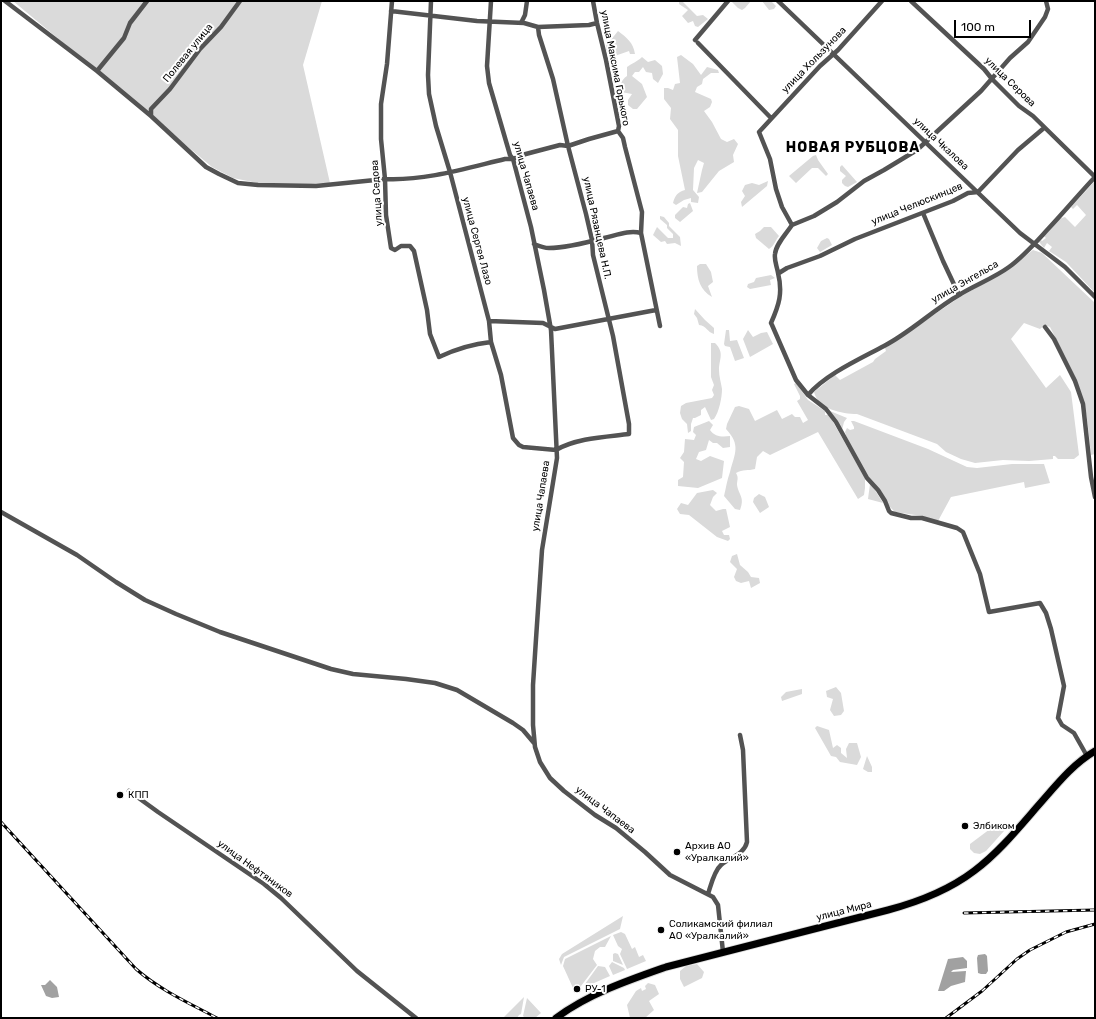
<!DOCTYPE html>
<meta charset="utf-8">
<style>
body{margin:0}
#map{position:relative;width:1096px;height:1019px;overflow:hidden;background:#fff;font-family:Rubik,sans-serif}
canvas{display:block}
.frame{position:absolute;inset:0;border:2px solid #000;pointer-events:none}
.scale{position:absolute;left:954px;top:20px;width:77px;height:18px;box-sizing:border-box;border:2px solid #000;border-top:0;padding-left:5px;font-size:12px;line-height:14px;white-space:nowrap;color:#000;-webkit-text-stroke:3px #fff;paint-order:stroke}
</style>
<div id="map">
<canvas width="1096" height="1019"></canvas>
<div class="frame"></div>
<div class="scale">100 m</div>
</div>
<script>
const ctx = document.querySelector('canvas').getContext('2d');
ctx.lineJoin = 'round';
function fill(path, color) { ctx.fillStyle = color; ctx.fill(path, 'evenodd'); }
function stroke(path, color, width, dash) { ctx.strokeStyle = color; ctx.lineWidth = width; ctx.lineCap = dash ? 'butt' : 'round'; ctx.setLineDash(dash || []); ctx.stroke(path); }
function write(font, color, halo, rows, align = 'center') {
  ctx.font = font + ' Rubik,sans-serif'; ctx.lineWidth = 4; ctx.setLineDash([]); ctx.textBaseline = 'middle'; ctx.strokeStyle = halo; ctx.fillStyle = color; for (const [text, x, y, turn = 0] of rows) {
    ctx.save(); ctx.translate(x, y); ctx.rotate((+turn || 0) * Math.PI / 180); ctx.textAlign = isNaN(turn) ? turn : align; if (halo) ctx.strokeText(text, 0, 0); ctx.fillText(text, 0, 0); ctx.restore();
  }
}
fill(new Path2D(`
 M13 1H322L303 65 330 183 272 186 233 178 212 167Z
 M679 1H682L697 16 703 15 708 19 698 27 695 26 693 21 688 23 682 16 688 10 679 4Z
 M732 1H751L745 8 742 10 738 8 732 2Z
 M762 1H771L776 6 774 9 769 10Z
 M618 31C627 38 633 42 635 54H630L629 51 612 57 606 50V46Z
 M681 55 693 64 701 75 707 67 718 70 719 73H711L703 79 702 84 697 87 695 92 711 99 712 102 710 107 704 111 712 122 721 139 727 142 734 139 738 144 733 155 734 162 719 171 702 192 697 193 702 170 704 163 698 160 694 168 693 190 699 197 698 203 691 202V198L684 200 676 205 673 203C675 195 678 192 685 190L678 156V130L670 119 671 108 664 99V88H668L673 90 675 84 680 83 677 57Z
 M642 57 648 62 655 60 662 66 663 74 658 83 653 79 652 73 646 72 643 67 639 72H635L632 76 642 84 647 97 637 109H633L628 105V100L632 94 621 92C620 85 621 80 627 76V67C632 63 637 62 642 57Z
 M816 155 818 160 828 174 826 176 818 168H812L796 183 789 176 813 156Z
 M842 165 857 182 848 187 845 186 842 183V180L846 176 840 171V167Z
 M768 181 767 186 742 207 741 202 745 196 742 191 745 185 752 183 759 185Z
 M1094 182 1095 183V293L1066 262 1049 251 1052 247 1047 243 1044 248 1039 242 1041 240 1042 241 1046 238 1044 236 1059 219 1065 217 1075 227 1086 215 1077 205 1073 209 1071 207Z
 M690 203 693 211 680 222 675 218V215L683 207 687 208 688 204Z
 M660 216 664 217 669 223V226L680 237 681 246 675 243 667 244 665 241 661 242 653 235 657 227 668 238H673V234L667 228V225L660 219Z
 M764 227H771L779 236C775 241 774 246 769 249L756 238 755 234 760 231Z
 M827 238 829 239 832 245 820 252 817 248 821 241Z
 M1033 250 1042 253 1095 303V454L1091 455C1089 436 1088 418 1083 400 1076 374 1062 351 1050 327L1045 325 1040 329 1024 323 1011 339 1046 388 1060 375 1071 392 1079 455 1074 459H1058L1055 456H1053V459L1029 461 1003 460 975 463 961 459 946 452 937 444 857 414C842 414 818 409 814 392L835 375 840 380 873 362 875 359 886 351 885 348 960 297 1007 270Z
 M700 264H706L711 272 713 282 708 286 712 297C700 290 697 279 697 266Z
 M771 275 775 278 770 280 771 285 750 289 747 287 748 284 754 282 756 278Z
 M695 309 705 320 714 328V334C707 332 707 326 699 325L697 318 694 314Z
 M726 330H729L730 341 737 340 744 358 735 361 730 347 725 346 724 344Z
 M748 330 753 337 761 333 767 332 773 344 750 357 743 339Z
 M711 343H715C725 353 719 359 719 370 719 376 721 383 722 389 722 398 719 412 714 419L711 420 705 407 701 410V415L695 418H693L691 424V431L688 433 687 424 682 419 680 413 681 406 686 403 712 398 714 395 712 390 714 385 711 377Z
 M796 383 808 400 825 411V415H829L865 478V488L864 495 858 499 818 432 770 455 763 451 757 457 755 469C748 471 743 469 736 473 739 478 737 480 737 485 739 496 745 497 740 510L735 509 724 496C726 488 727 480 730 472 735 453 741 445 726 429L727 424 735 407 739 406 749 409 755 421 777 410 782 419 792 414 795 417H800L803 423 808 420 797 401 800 399V396L794 384Z
 M830 411 847 418 844 422 842 430Z
 M709 421 713 425 710 430C715 437 722 437 730 436V447L723 448 717 443H713L709 440 706 450 699 452 696 459 701 461 710 456 724 461 722 478 698 488 678 486V480L683 477 684 462 680 458 684 452 685 439 694 440 696 435 693 432 694 427Z
 M851 421H854L928 449 967 467 977 468 1012 464H1044L1050 483 1025 488 1024 482 951 497 938 521 922 516 895 512 890 507 867 475 847 439 845 432 847 428 850 430 854 429V427Z
 M870 484 873 487 883 503 868 499Z
 M713 490 717 493 713 497 710 505 716 511 723 509H726L730 527 722 531 724 535H729L730 539 728 541 717 537 689 515 680 514 677 509 681 503 688 505 697 493Z
 M759 494 765 497 769 507 760 513 753 502 754 498Z
 M737 554 740 565 748 572 751 577 759 578 760 583 751 588 749 581 741 583 736 581 734 577 737 569 730 562 732 556Z
 M836 687 841 693 844 711 841 715 834 716 830 710 833 699 827 697 826 691Z
 M802 689V694L782 701 781 697 786 692Z
 M817 726 829 730 833 748 837 745 841 748V753L847 758 846 749 849 743H857L861 757 857 765 840 762 836 757 831 756 815 728Z
 M867 756 872 767V772H868L863 769Z
 M998 823H1003L1006 827 1004 831 986 851 980 854 974 853 970 849V844Z
 M623 916 620 929 564 957 561 965 559 959 562 954Z
 M621 932 625 934 632 949 635 947 639 957 643 955 646 961 627 969 620 954 622 949 618 946 613 935Z
 M611 936 605 947H600L595 951 593 959 597 965 581 986V989H580L578 986 573 988 563 966 565 959Z
 M615 953 618 954 623 965 613 961V954Z
 M612 962 624 968 625 970 613 975 609 966Z
 M697 964 704 972 702 978 684 987 680 979V971L686 966Z
 M598 966 605 967 610 976 585 987V984Z
 M648 983 655 985 659 994 649 1001 654 1010 645 1018H630L627 1005 636 991 641 988 642 991 646 989 645 986Z
 M524 997 521 1014 519 1015 517 1018H503Z
 M527 998 541 1013 535 1018H525L523 1016Z`), '#dadada');
fill(new Path2D(`
 M978 955 985 954 987 956 988 971 986 974H981L978 973 977 958Z
 M963 957 967 961V968L953 970 951 972 966 971 965 982 951 986 944 991H938L948 959Z
 M50 980 57 987 59 997 52 998 46 996 41 985H45Z`), '#a1a1a1');
const trunk = new Path2D(`
 M556 1018C588 994 629 980 666 967L888 910C918 902 949 890 974 871 997 854 1017 830 1036 808 1054 788 1071 765 1095 751`);
stroke(trunk, '#dbdbdb', 9);
stroke(new Path2D(`
 M5 1 97 71 151 116 206 167 219 174 238 183 258 185 316 186 385 179C425 181 467 168 505 159H513L522 155 560 145 568 146 589 139 618 131
 M392 1 387 64 381 104V139L385 179 386 215 391 248 395 250 401 246H410L414 251 427 310 430 334 439 357C456 349 472 344 491 342
 M431 1 428 75 429 94 436 126 450 172 489 321 491 342 501 375 513 438 519 445 523 447 556 450
 M491 1 487 66 489 83 510 155 513 159 531 227 544 290 551 330 557 458 542 550 536 639 533 685V725L535 747 540 762 550 778 564 791 595 815 616 828 645 852 670 875 713 897 718 905 723 952
 M593 1 597 23 606 60 619 126 618 131 623 138 625 147 642 212 641 233 660 326
 M778 1 1020 233 1065 267 1095 297
 M882 1 838 50 820 66 759 132 770 159 776 189 782 207 792 225C786 234 776 244 775 254 774 261 777 266 778 273 783 293 779 305 771 323L772 325 796 380 808 395 826 409 836 422 867 478 878 490 885 501 889 511 891 513 911 518H922L957 528 963 532 980 574 989 612 1040 603 1046 613 1051 629 1064 686 1058 718 1062 725 1074 733 1087 756
 M911 1 984 69 992 79 1019 106 1033 116 1095 177
 M391 11 477 21 524 23 538 27 589 25 597 23
 M521 23 525 15 527 1
 M538 27 539 35 553 79 568 146 586 214 592 240 593 255 613 336 629 424V434C605 437 577 438 556 450
 M695 40 728 1
 M698 43 771 118
 M97 71 124 38 130 23 147 1
 M151 116V109L170 89 200 49 221 27 240 1
 M923 213 943 261 959 295
 M792 225 814 216 837 202 864 181 884 170 917 150 981 91 1010 58 1028 42 1045 17 1048 9 1046 1
 M534 244C539 246 543 248 549 248 564 248 589 242 604 238 617 235 629 230 641 233
 M779 273 787 268 820 256 855 239 953 201 968 193 978 192 1018 150 1044 128
 M489 321 543 323 555 329 656 310
 M1045 327 1054 339 1075 381 1083 404 1091 477 1095 497
 M808 395C826 374 860 359 884 346 911 332 933 310 959 295 975 285 994 278 1009 267 1024 256 1036 242 1048 229 1064 212 1079 194 1095 177
 M1 512 77 555 116 582 145 600 176 614 220 632 331 669 353 674 406 679 435 683 457 690 513 723 523 730 534 743
 M129 791 158 812 264 884 281 898 357 971 416 1018
 M708 894C711 885 714 871 721 865 730 857 744 855 747 842L743 750 740 735`), '#535353', 4.5);
stroke(trunk, '#000', 7);
const rail = new Path2D(`
 M1 822 136 969C160 990 189 1003 217 1018
 M964 913 1095 910
 M946 1018 982 991 1017 959 1030 950 1066 932 1095 924`);
stroke(rail, '#000', 3);
stroke(rail, '#fff', 1.5, [4.5]);
for (const [x, y, r, color] of [
 [120,795,4,"#000"],
 [965,826,4,"#000"],
 [677,852,4,"#000"],
 [661,930,4,"#000"],
 [577,989,4,"#000"]
]) { const dot = new Path2D(); dot.arc(x, y, r, 0, 2 * Math.PI); ctx.fillStyle = color; ctx.fill(dot); stroke(dot, '#fff', 1.5); }
write('10px', '#000', '#fff', [
 ["Полевая улица",188,53,-51],
 ["улица Хользунова",814,60,-46],
 ["улица Максима Горького",615,68,79],
 ["улица Серова",1010,82,44],
 ["улица Чкалова",941,144,43],
 ["улица Чапаева",526,176,74],
 ["улица Седова",377,193,-94],
 ["улица Челюскинцев",917,204,-22],
 ["улица Рязанцева Н.П.",597,228,78],
 ["улица Сергея Лазо",477,241,75],
 ["улица Энгельса",965,282,-30],
 ["улица Чапаева",541,496,-81],
 ["улица Чапаева",605,810,37],
 ["улица Нефтяников",255,869,36],
 ["улица Мира",844,911,-14]
]);
write('10px', '#000', '#fff', [
 ["КПП",128,795],
 ["Элбиком",973,826],
 ["Архив АО",685,846],
 ["«Уралкалий»",685,858],
 ["Соликамский филиал",669,924],
 ["АО «Уралкалий»",669,936],
 ["РУ-1",585,989]
], 'left');
ctx.letterSpacing = '1px';
write('bold 14px', '#000', '#fff', [
 ["НОВАЯ РУБЦОВА",853,148]
]);
ctx.letterSpacing = '0px';
</script>
